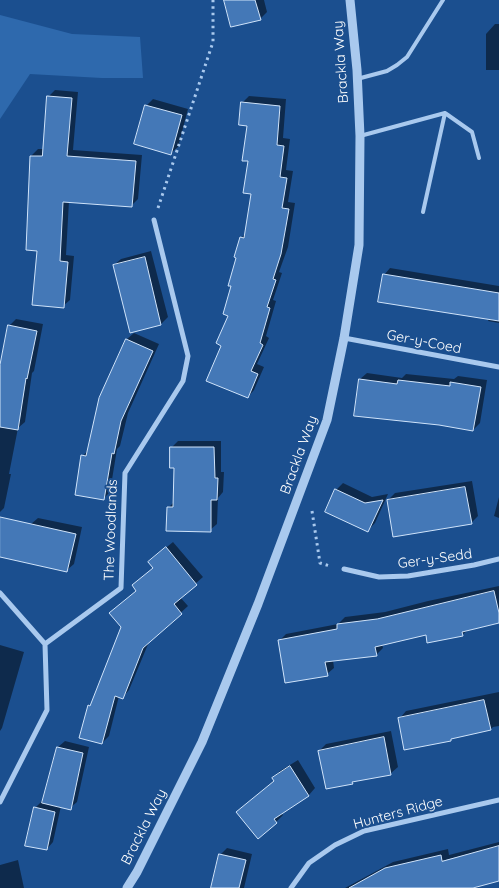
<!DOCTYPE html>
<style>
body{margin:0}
canvas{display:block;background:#1b4f8f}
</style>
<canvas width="499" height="888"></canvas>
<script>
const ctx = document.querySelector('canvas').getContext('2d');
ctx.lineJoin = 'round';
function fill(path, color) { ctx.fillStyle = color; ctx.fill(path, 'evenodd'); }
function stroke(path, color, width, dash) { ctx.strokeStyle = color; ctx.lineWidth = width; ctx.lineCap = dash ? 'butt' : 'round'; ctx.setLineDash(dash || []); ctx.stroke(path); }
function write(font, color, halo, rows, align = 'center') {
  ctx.font = font + ' Quicksand,sans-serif'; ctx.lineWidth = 4; ctx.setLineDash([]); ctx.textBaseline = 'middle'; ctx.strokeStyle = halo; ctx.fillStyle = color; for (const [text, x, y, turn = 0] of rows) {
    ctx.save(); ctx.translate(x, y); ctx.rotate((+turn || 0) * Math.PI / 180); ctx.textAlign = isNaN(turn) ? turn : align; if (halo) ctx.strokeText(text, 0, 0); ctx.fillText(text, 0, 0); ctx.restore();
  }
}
fill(new Path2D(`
 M0 15 72 34 140 37 143 78H102L30 74 0 119Z`), '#2e69ad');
fill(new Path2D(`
 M226 0H264L267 12 260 19Z
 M495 24H499V70H486V34Z
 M55 90 78 92 73 150 142 155 138 199 131 206 69 201 66 255 74 256 70 300 63 306 39 250 31 156 38 149H44L48 97Z
 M249 96 286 99 283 138 290 139 286 170 293 171 288 202 295 203 288 247 279 272 282 273 273 300 276 301 266 336 269 338 257 364 264 367 254 390 248 397 223 345 230 315 232 286 241 238 246 233 253 193 249 160 248 124 242 103Z
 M153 99 188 109 178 147 171 153 146 106Z
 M151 251 168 317 161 324 131 332 114 265 121 259Z
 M390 268 499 286V323L488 321 489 318 384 275Z
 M16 319 43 324 34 371 32 373 25 422 18 428 9 474H11L4 508 0 512V372L9 326Z
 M134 333 159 344 128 413 120 446 117 449 110 492 104 498 83 456 88 450 100 399 127 339Z
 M367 373 402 378 406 374 454 379 458 376 487 380 480 423 473 430 360 379Z
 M178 441H221V472H224L223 492 218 498 217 524 210 530 168 508 175 501V466L171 448Z
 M472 481 478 516 471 523 388 500 395 493Z
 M343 483 372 497 388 494 375 523 368 530 336 490Z
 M499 497V518L494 516Z
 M38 518 82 527 74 564 67 570 31 524Z
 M173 542 203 577 180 597 188 606 149 642 129 690 123 697 119 696 109 736 102 743 89 706 93 702 137 590 154 567 157 555Z
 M499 586V622L468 630 462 635 427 633 382 644 383 648 376 655 333 660 334 668 327 674 279 641 286 634 338 624 345 617 385 612 428 601Z
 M0 645 24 652 2 728 0 731Z
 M499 692V726L493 727 491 729 452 738 450 740 400 718 406 711Z
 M391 731 398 767 391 773 355 780 352 783 319 751 326 744Z
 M65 741 89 747 77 802 70 808 61 806 53 842 47 849 35 808 42 801H44L58 747Z
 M298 760 315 788 309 795 281 813 283 815 276 822 237 812 275 780 274 778 280 771Z
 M499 842V880L468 888H345L393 862 448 849 449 855Z
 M227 848 252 854 244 888H212L220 855Z
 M18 860 24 888H0V865Z`), '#0007');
const building = new Path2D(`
 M224 0H255L261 20 231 27Z
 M47 96 72 98 67 156 136 161 132 207 63 202 60 261 68 262 64 308 32 305 37 251 26 250 30 156H42Z
 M241 102 280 106 277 145 284 146 280 177 287 178 282 208 289 209 281 254 273 279 276 280 267 307 270 308 260 343 263 345 251 371 258 374 248 398 206 381 221 346 216 343 228 316 223 314 231 286H228L236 258 234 257 240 237 244 238 251 194 243 193 248 161H242L247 126 239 125Z
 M145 105 182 115 171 155 134 144Z
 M145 257 161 325 130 333 113 265Z
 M383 274 499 293V321L378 302Z
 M8 325 37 331 27 379 26 378 18 430 0 427V365Z
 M126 339 153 351 121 421 114 454 112 453 104 500 75 495 81 455 86 456 99 398Z
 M359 379 397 384 398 380 450 386V382L481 387 473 431 439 425 354 416Z
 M170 447H214L215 478H218L217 500H211V532L166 531 167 507H173L174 468H170Z
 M465 487 472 524 393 537 387 500Z
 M335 489 365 503 383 500 368 532 325 512Z
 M0 517 76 534 67 572 0 557Z
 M166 547 197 585 174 604 182 614 143 648 123 699 115 696 102 744 79 738 88 705 90 706 121 627 109 613 136 591 132 585 153 568 148 562Z
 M494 591 499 613V623L462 632 463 636 427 643 426 635 375 647 377 656 325 662 328 676 285 683 278 640 337 629V624L377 619Z
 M484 700 491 730 451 739V741L404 750 398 718Z
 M384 737 391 775 352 782 353 784 326 789 318 751Z
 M57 747 83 753 71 810 42 803Z
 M290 766 309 796 274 819 277 823 258 839 236 812 274 781 272 778Z
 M34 807 55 812 47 850 25 846Z
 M499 846V881L473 888H349L385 868 441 855 442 861Z
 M219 854 246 860 239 888H211Z`);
fill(building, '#4478b7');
stroke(building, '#cfe3fa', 1);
stroke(new Path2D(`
 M158 208 213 42V0
 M312 511 320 563 330 566`), '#a9c9ee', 3, [2.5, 4]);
stroke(new Path2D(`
 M357 79 387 71 397 65 407 57 443 0
 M360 136 445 113 472 132 479 158
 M423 212 445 113`), '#a9c9ee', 4);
stroke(new Path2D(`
 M344 338 499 367
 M344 569 379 577 408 576 474 565 499 559
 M0 593 45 644 47 710 0 802
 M45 644 121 588 125 473 183 381 188 356 154 220
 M291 888 309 863 335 845 364 831 499 800`), '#a9c9ee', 5);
stroke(new Path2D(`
 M127 888 137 872 202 742 258 604 327 420 344 338 359 245 360 136 357 70 350 0`), '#a9c9ee', 9);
write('14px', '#fff', '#1b4f8f', [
 ["Brackla Way",341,62,-94],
 ["Ger-y-Coed",424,342,11],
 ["Brackla Way",299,455,-70],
 ["The Woodlands",111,530,-88],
 ["Ger-y-Sedd",435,559,-8],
 ["Hunters Ridge",398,813,-15],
 ["Brackla Way",144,827,-63]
]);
</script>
